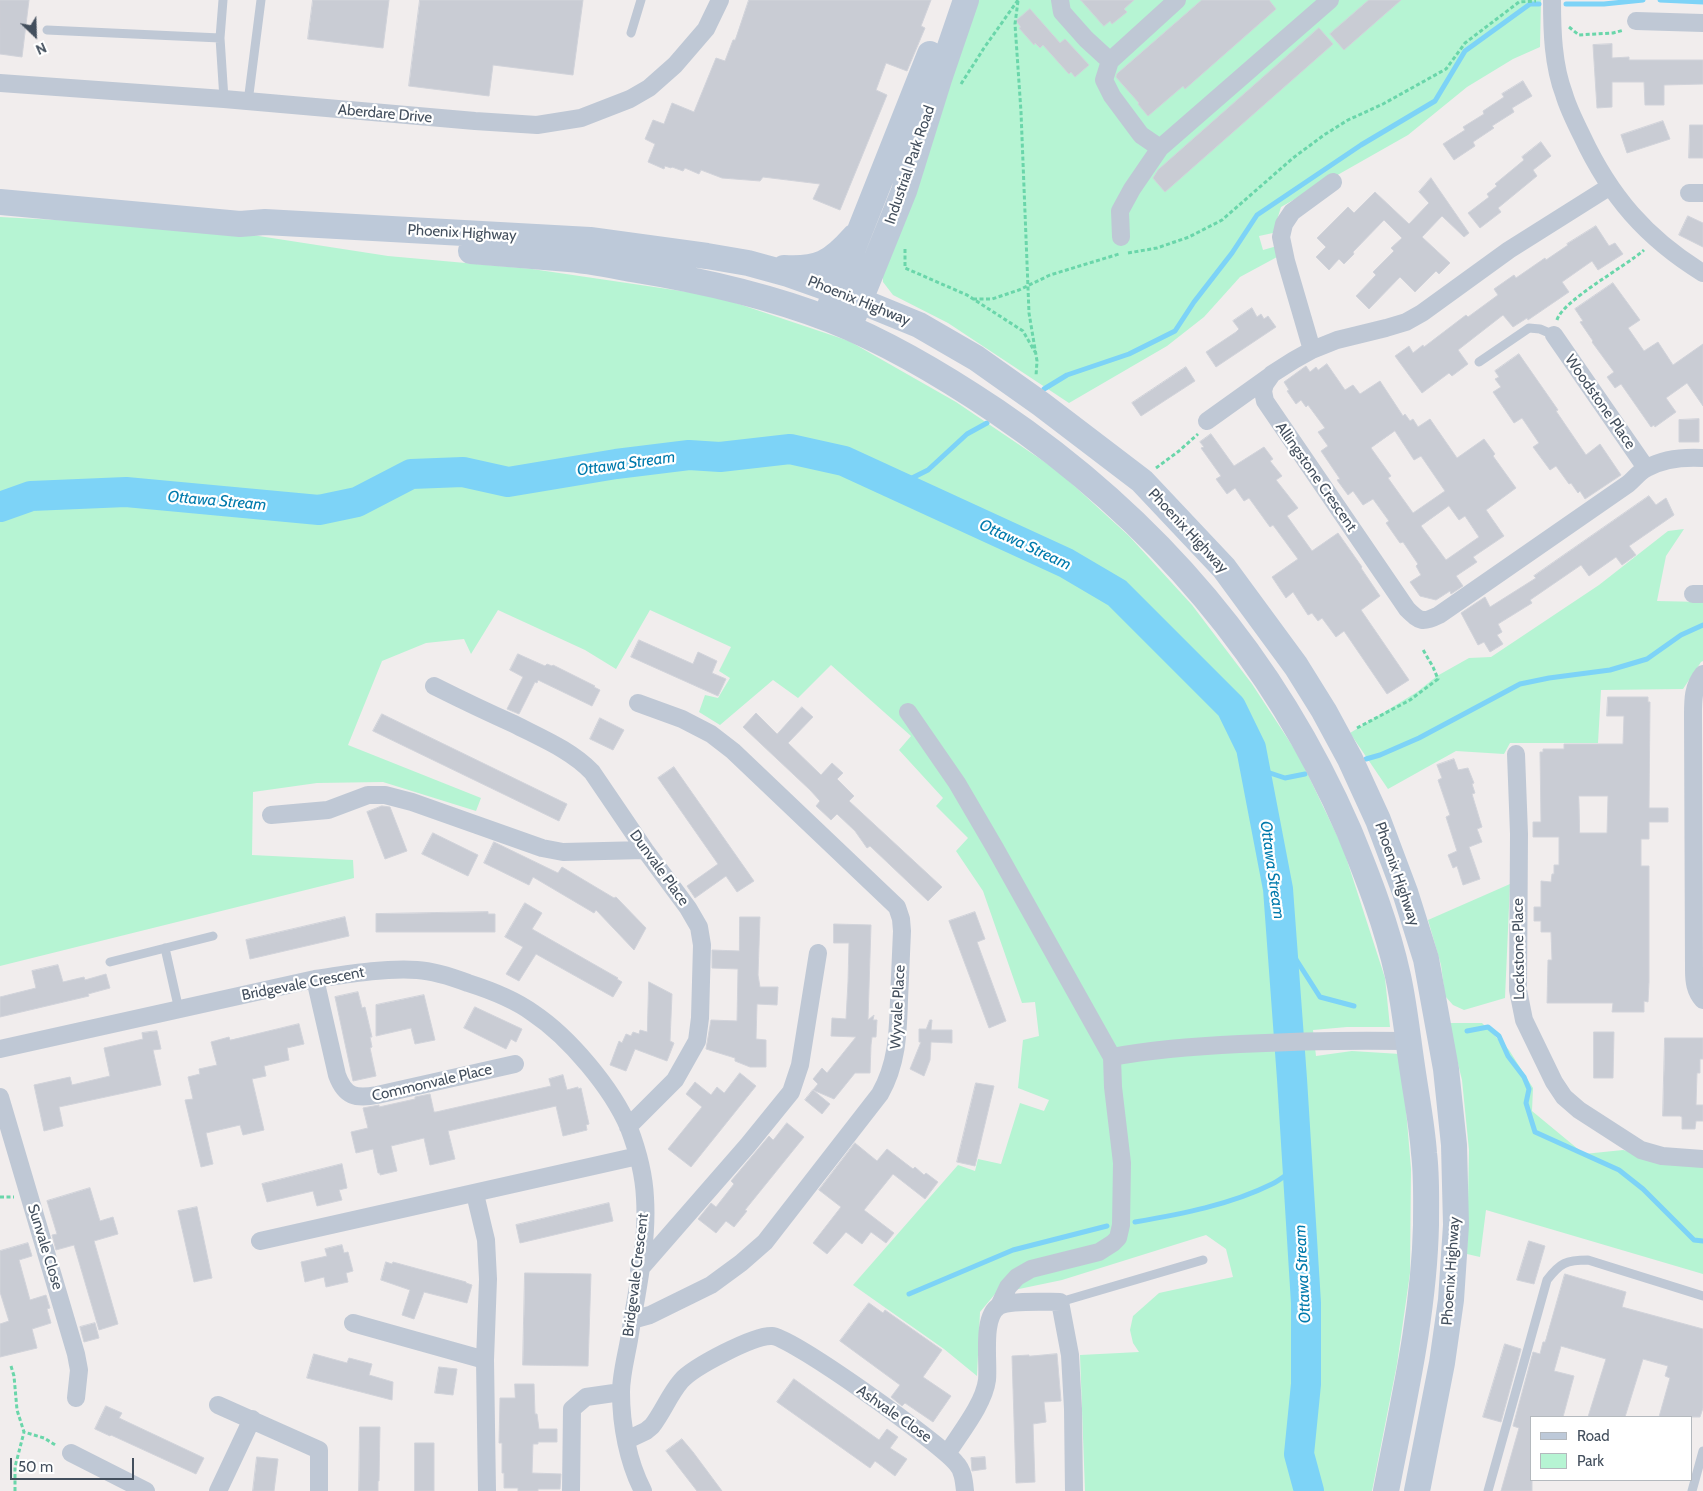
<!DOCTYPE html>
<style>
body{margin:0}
#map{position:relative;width:1703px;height:1491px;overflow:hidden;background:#f1eded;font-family:Cabin,sans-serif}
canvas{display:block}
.legend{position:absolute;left:1530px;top:1416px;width:162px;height:65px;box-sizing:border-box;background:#fff;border:1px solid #b4b9be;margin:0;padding:6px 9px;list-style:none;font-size:15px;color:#434f5d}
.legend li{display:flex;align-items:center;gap:10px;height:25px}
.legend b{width:25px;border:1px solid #b4b9be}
.north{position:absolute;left:10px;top:10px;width:50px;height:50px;-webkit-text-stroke:4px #fff;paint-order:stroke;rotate:156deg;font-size:14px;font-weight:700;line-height:20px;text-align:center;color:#434f5d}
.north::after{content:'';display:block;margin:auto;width:18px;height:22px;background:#434f5d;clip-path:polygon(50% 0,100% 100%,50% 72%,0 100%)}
.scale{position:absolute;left:10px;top:1458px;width:124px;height:22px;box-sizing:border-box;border:2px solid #434f5d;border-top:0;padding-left:6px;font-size:15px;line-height:18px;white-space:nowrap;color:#434f5d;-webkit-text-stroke:4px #fff;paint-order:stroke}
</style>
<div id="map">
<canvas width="1703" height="1491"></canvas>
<ul class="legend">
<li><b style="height:6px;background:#bdc9d9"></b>Road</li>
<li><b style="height:14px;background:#b6f4d3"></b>Park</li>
</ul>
<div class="north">N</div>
<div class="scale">50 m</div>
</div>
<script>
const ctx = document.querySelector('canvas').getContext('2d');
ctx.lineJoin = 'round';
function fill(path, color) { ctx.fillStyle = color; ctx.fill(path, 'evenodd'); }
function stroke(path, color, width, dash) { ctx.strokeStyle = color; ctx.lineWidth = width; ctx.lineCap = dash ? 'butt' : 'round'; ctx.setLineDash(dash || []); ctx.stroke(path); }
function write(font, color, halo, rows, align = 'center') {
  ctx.font = font + ' Cabin,sans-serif'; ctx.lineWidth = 4.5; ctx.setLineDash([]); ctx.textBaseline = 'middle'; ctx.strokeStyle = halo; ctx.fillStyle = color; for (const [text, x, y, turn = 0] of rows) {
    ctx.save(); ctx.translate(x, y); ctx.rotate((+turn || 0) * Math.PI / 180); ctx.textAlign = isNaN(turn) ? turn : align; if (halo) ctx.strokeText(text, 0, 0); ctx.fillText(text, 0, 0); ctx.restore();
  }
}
fill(new Path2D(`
 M975 0H1541L1540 47 1513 59 1467 87 1408 135 1281 207 1273 233 1259 236 1263 250 1277 246V257L1240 277 1204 317 1167 346 1069 403 948 323 893 295 883 282 882 262Z
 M0 217 207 228 388 256 532 269 715 296 849 341 956 402 1058 471 1129 536 1192 605 1252 684 1299 756 1343 848 1385 978 1390 1027H1347L1313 1030 1316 1056 1352 1051 1400 1054 1405 1097 1411 1169 1410 1273 1397 1364 1372 1491H1085L1080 1355 1139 1352 1133 1343 1130 1330 1133 1316 1159 1293 1233 1277 1226 1249 1206 1235 1062 1280 995 1294 980 1312 977 1376 944 1349 853 1285 958 1165 975 1171 978 1159 1001 1164 1020 1103 1044 1111 1049 1100 1018 1088 1023 1040 1039 1036 1035 1002 1022 1003 983 891 956 851 968 838 936 806 943 798 899 750 911 736 831 665 798 698 773 680 720 725 699 712 705 695 718 698 730 678 719 671 731 647 650 610 616 669 585 650 498 610 471 654 464 639 426 643 382 661 348 745 481 798 476 811 383 782 317 783 253 792 252 855 353 860 354 878 0 966Z
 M1684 529 1666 556 1657 601 1703 602V661L1701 662 1683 689 1601 690 1598 743H1510L1504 754 1456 751 1388 789 1350 733 1417 692 1437 676 1469 658 1491 657 1599 585 1668 531Z
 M1510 884 1505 998 1464 1010 1453 1005 1445 996 1441 965 1428 920Z
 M1448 1023H1482L1509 1050 1533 1088 1532 1111 1584 1154 1623 1150 1694 1167H1703V1274L1486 1210 1480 1257 1467 1254 1469 1150 1462 1080Z`), '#b6f4d3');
stroke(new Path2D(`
 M1660 0 1703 2
 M1566 4H1604L1643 0
 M1044 389 1067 375 1129 354 1175 331 1194 302 1232 253 1257 215 1361 145 1435 101 1465 51 1530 4H1539
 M898 485 928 470 967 434 987 423
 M1366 759 1380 755 1419 738 1520 684 1549 678 1610 670 1647 659 1681 635 1703 625
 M1255 768 1285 778 1305 774
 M1281 943 1290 950 1320 997 1354 1006
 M1467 1031 1488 1027 1499 1036 1508 1056 1524 1077 1529 1089 1526 1103 1535 1132 1619 1170 1643 1189 1694 1240 1703 1241
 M1135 1222C1181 1214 1230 1205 1272 1184 1281 1180 1289 1172 1297 1167
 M909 1294 1013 1250 1107 1226`), '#7dd3f7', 5);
stroke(new Path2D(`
 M0 507 31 496 126 492 319 510 357 502 411 474 463 472 508 482 616 464 689 455 720 457 790 449 844 461 1066 563 1117 593 1231 707 1251 748 1278 889 1292 1079 1306 1303V1384L1299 1454 1309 1491`), '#7dd3f7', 30);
const building = new Path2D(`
 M0 0H29L22 57 0 54Z
 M313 0H389L383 48 308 39Z
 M420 0H583L573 75 493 65 489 96 409 86Z
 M749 0H931L921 26 925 28 907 71 886 63 876 90 887 95 840 210 813 199 820 184 763 177 760 181 722 178 701 170 699 174 685 168 683 171 672 167 671 168 665 166 664 169 648 162 655 144 645 139 653 120 664 124 672 103 694 112 716 58 725 61 733 40H735Z
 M1081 0H1134L1124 9 1127 12 1112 24 1110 21 1104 26Z
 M1202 0H1269L1276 9 1185 89 1183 86 1148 116 1138 104 1139 103 1116 77 1117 74Z
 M1369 0H1401L1344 50 1330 34Z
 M1030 9 1060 43 1065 39 1089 65 1075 77 1071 72 1069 74 1043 45 1040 48 1035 43 1034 45 1019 28 1021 27 1016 21Z
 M1319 28 1333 44 1165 192 1153 178 1158 170Z
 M1612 44V58L1629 57V60H1703V84L1664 85V105H1645L1644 82H1612V107L1597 108 1593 45Z
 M1523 81 1532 96 1512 108 1514 112 1492 126 1494 128 1473 142 1475 146 1454 160 1443 144 1465 130 1463 127 1484 114 1483 111 1504 97 1502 94Z
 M1663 121 1670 139 1627 153 1621 135Z
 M1690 125H1703V158H1689Z
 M1541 142 1551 156 1533 170 1537 176 1498 208 1501 212 1480 228 1468 213 1489 197 1487 194 1497 186 1495 184 1524 160 1522 157Z
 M1431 178 1469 233 1464 237 1442 216 1422 237 1450 263 1439 274 1436 271 1415 292 1400 277 1369 309 1356 296 1376 275 1373 272 1394 251 1391 248 1402 238 1384 220 1353 252 1354 254 1344 264 1339 259 1329 270 1316 257 1326 247 1317 238 1348 207 1354 213 1375 192 1409 224 1429 203 1419 192Z
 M1688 216 1703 223V247L1679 235Z
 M1596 226 1609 246 1615 243 1623 254 1598 270 1592 261 1562 282 1569 292 1528 320 1527 318 1513 327 1503 315 1458 350 1468 364 1452 376 1449 373 1422 393 1395 356 1409 346 1413 353 1423 345 1424 347 1466 315 1468 317 1498 295 1494 289 1514 275 1516 278 1545 258 1546 260 1568 245 1567 244Z
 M1613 283 1640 320 1628 328 1644 351 1658 342 1673 365 1703 344V406L1687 383 1666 398 1676 412 1655 427 1654 425 1651 427 1621 384 1615 388 1607 377 1614 372 1592 342 1593 341 1580 322 1583 321 1575 309Z
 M1252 308 1257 317 1261 314 1264 319 1268 316 1276 327 1216 367 1206 352 1236 332 1239 329 1233 321Z
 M1519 354 1558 410 1556 411 1586 455 1600 444 1621 475 1585 499 1580 491 1578 493 1571 483 1569 484 1556 466 1550 470 1533 447 1539 443 1522 418 1514 423 1493 392 1501 387 1495 379 1499 377 1495 371Z
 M1327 364 1345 390 1353 385 1360 394 1380 381 1403 416 1405 414 1410 421 1413 419 1418 427 1430 419 1457 458 1484 439 1495 454 1493 456 1516 488 1486 510 1504 536 1473 557 1477 562 1456 576 1463 586 1451 594 1450 591 1436 600 1420 596 1410 582 1421 575 1416 566 1418 564 1403 542 1400 543 1386 523 1389 521 1373 499 1363 505 1353 491 1348 495 1337 480 1340 479 1321 451 1328 446 1318 432 1325 428 1308 405 1306 407 1301 400 1296 404 1287 391 1289 390 1284 382 1306 366 1310 372 1316 367 1318 370ZM1395 431 1414 460 1421 456 1445 491 1413 513 1388 478 1391 476 1371 448ZM1449 506 1459 520 1465 516 1479 537 1446 560 1421 526Z
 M1186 367 1195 381 1141 416 1132 403Z
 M1699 419V442H1679V420Z
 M1211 434 1234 466 1264 447 1273 459 1270 461 1282 476 1276 480 1298 508 1287 516 1312 551 1338 533 1362 567 1361 568 1380 596 1361 610 1409 680 1387 694 1344 631 1336 637 1322 618 1318 621 1312 613 1308 615 1293 592 1286 598 1272 577 1298 559 1273 525 1270 527 1249 498 1244 501 1235 488 1227 494 1216 479 1221 476 1201 448 1204 447 1200 442Z
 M1649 496 1656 505 1666 498 1674 515 1629 546 1636 555 1622 565 1616 557 1589 576 1581 565 1530 600 1532 603 1498 624 1502 632 1497 635 1503 644 1490 652 1484 642 1478 645 1461 613 1485 597 1490 607 1536 578 1534 576Z
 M639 640 693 664 698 652 717 661 712 673 726 679 718 696 631 657Z
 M518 654 545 666 547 664 552 666 553 665 595 686 594 687 600 690 592 706 538 680 537 683 535 682 519 714 507 709 523 677 510 670Z
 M1608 697H1648V702H1650L1649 808H1668V822H1649V839H1641V866H1649V982L1648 1002 1644 1001V1012H1612L1613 1003H1547L1548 960H1552L1551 932H1541V921H1534V907H1541V881L1551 882 1552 874H1554V865H1559V837H1533V822H1541L1540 752H1543V749H1564V744H1623L1624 716H1607ZM1579 796H1608L1607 833H1580Z
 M802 707 813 717 788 743 821 775 832 763 843 773 837 779 854 796 849 801 942 887 928 901 870 846 867 848 855 831 837 814 831 820 816 806 820 801 810 790 743 727 756 713 777 734Z
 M382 714 567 804 559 821 373 731Z
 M600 718 624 730 613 750 590 739Z
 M1454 759 1458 770 1468 768 1474 783 1472 784 1475 793 1472 794 1482 827 1477 829 1482 842 1469 847 1480 879 1463 885 1457 866 1453 868 1448 855 1457 851 1446 817 1450 815 1438 780 1442 778 1437 765Z
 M674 767 754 881 737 892 726 876 695 898 687 886 718 864 658 778Z
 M382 806 390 807 407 851 385 859 367 812Z
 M433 833 478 855 468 876 422 854Z
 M494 842 558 873 562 867 614 898 616 897 646 928 634 950 596 910 594 913 533 877 529 885 484 863Z
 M525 903 542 913 532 929 618 978 617 979 622 982 613 997 536 954 519 981 506 974 523 947 505 937Z
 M488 912V914H495V932H376V914Z
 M975 912 985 939 977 942 1006 1021 989 1028 949 921Z
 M345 917 349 936 250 959 246 940Z
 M740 917H760L758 975 760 987H778L777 1005 757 1004 756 1039 766 1040V1067H750L735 1061V1058L706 1049 711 1020 737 1021 738 969 712 968V950L739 951Z
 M834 924 871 925 868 1020 874 1015 873 1020H877L876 1037H872L871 1045 870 1073H855L834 1099 813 1090 818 1084 813 1079 822 1068 827 1073 856 1037 831 1036 832 1018 846 1019 848 982 849 943H834Z
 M58 965 63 982 84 977 85 980 106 974 110 988 88 994 89 996 0 1017V997L36 988 32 971Z
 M649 982 672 994 670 1041 674 1043 667 1061 635 1049 626 1071 610 1065 619 1041 622 1043 626 1034 631 1036 633 1032 639 1034 640 1030 647 1032Z
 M358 992 362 1008 365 1007 372 1037H370L372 1047 370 1048 376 1076 353 1081 335 997Z
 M424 995 435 1040 415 1044 411 1028 376 1036V1005Z
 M475 1007 522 1029 516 1042 511 1039 506 1049 464 1028Z
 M930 1020H932L931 1030H952V1043L931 1042 930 1060 924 1076 910 1069 921 1042H919V1029H926Z
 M299 1024 304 1044 287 1048 289 1060 264 1066 266 1076 252 1079 264 1130 243 1135 240 1125 206 1133 213 1164 201 1167 185 1100 193 1099 188 1077 200 1074 199 1069 217 1065 211 1042 229 1037 230 1040Z
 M157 1031 161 1049 153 1050 161 1085 59 1107 63 1126 44 1131 34 1085 70 1077 72 1085 110 1076 104 1048 143 1039 142 1033Z
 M1594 1032H1614L1613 1078H1594Z
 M1665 1038H1703V1059H1700V1073H1697L1696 1105H1703V1121H1696L1695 1129H1682V1117L1680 1116H1663Z
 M740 1073 756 1086 691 1167 668 1149 702 1107 686 1094 695 1082 711 1095 717 1087 724 1093Z
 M563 1075 567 1090 578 1087V1089L581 1088 589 1124 586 1125 587 1130 563 1136 556 1106 448 1131 455 1159 430 1165 424 1138 391 1146 397 1171 380 1175V1173H378L373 1149 356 1153 351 1132 368 1128 363 1108 379 1105V1107L415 1099V1097L430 1094 434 1112H436L551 1086 549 1079Z
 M976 1083 994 1086 975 1166 957 1162Z
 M813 1090 830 1104 822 1114 805 1100Z
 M787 1123 804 1137 745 1210 747 1211 734 1227 726 1221 716 1233 698 1219 711 1203 716 1207 734 1184 731 1181 769 1136 773 1140Z
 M855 1143 877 1161 887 1149 913 1169 915 1167 924 1175 926 1173 938 1182 925 1199 893 1174 864 1210 894 1233 886 1243 871 1232 862 1244 846 1232 827 1254 813 1243 841 1207 819 1190Z
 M342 1164 347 1188 339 1190 342 1200 317 1206 313 1191 267 1202 262 1184Z
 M90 1188 100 1221 113 1217 118 1234 94 1241 118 1324 99 1330 74 1245 56 1250 52 1235 57 1234 47 1201Z
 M609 1203 613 1221 520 1243 516 1225Z
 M197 1207 212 1278 194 1282 178 1211Z
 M1529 1241 1545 1246 1534 1284 1517 1280Z
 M28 1243 32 1256 19 1260 30 1300 46 1295 50 1308 47 1309 51 1323 32 1329 37 1348 0 1357V1324L9 1321 0 1292V1251Z
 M342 1245 344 1253 348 1252 353 1271 346 1273 348 1282 326 1287 324 1277 305 1282 301 1262 327 1256 325 1249Z
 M386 1262 392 1264 393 1262 466 1282V1283L472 1285 467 1303 424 1292 414 1319 402 1315 410 1290 381 1280Z
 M525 1273 591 1274 588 1366 523 1365Z
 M1565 1274 1626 1292 1622 1307 1703 1329V1408L1700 1417H1659L1670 1378 1665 1376 1668 1366 1643 1359 1625 1417H1588L1606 1359 1561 1346 1554 1371 1574 1376 1563 1417H1532V1491H1501L1519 1428 1513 1426 1533 1352 1540 1354 1543 1342H1545Z
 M869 1303 883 1313 885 1310 942 1350 923 1377 951 1396 933 1422 905 1403 902 1406 891 1397 900 1385 840 1341Z
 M95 1323 99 1338 84 1342 80 1327Z
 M1505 1344 1521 1349 1501 1422 1483 1417Z
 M314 1354 347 1363 349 1358 372 1364 369 1375 393 1382 392 1400 307 1378Z
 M1057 1354 1061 1401 1044 1402 1046 1422 1033 1424 1035 1482 1016 1483 1012 1356 1029 1355V1356Z
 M439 1367 457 1369 453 1395 435 1393Z
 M794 1379 879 1440 887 1429 898 1437 890 1448 907 1459 895 1476 875 1461 870 1468 777 1402Z
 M515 1384H534L535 1414H537L539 1429H557V1442H538V1444H533L532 1473 561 1474 560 1489H538V1491H518V1488H504V1473H502V1443H499L500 1398H515Z
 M106 1406 122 1413 119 1418 204 1458 196 1474 111 1435 110 1436 95 1429Z
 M360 1427H380L379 1481H378V1491H359Z
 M682 1439 693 1452 722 1491H697L666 1451Z
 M415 1443H434V1491H415Z
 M257 1457 278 1459 274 1491H253Z
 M985 1457 986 1469 972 1471 971 1458Z`);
fill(building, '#c9ccd4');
stroke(building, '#d1d3da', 1);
stroke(new Path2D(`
 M1018 1 1015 24 1021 112 1029 313 1037 361 1036 376
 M1569 27 1579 35 1613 33 1624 30
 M961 84 984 48 1018 0
 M905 249V268L967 295 1023 331 1035 352
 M1128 253 1157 248 1189 237 1222 220 1293 158 1324 135 1348 120 1383 104 1446 69 1465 43 1519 2 1536 1
 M973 299H992L1019 290 1050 275 1119 254
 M1557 320C1562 301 1626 266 1644 250
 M1156 468 1179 451 1198 434
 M1357 728 1410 700 1438 679 1433 667 1422 648
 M0 1197H14
 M11 1366 14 1376 17 1410 24 1432 44 1438 57 1446
 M15 1491V1467L24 1432`), '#6ad6aa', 3, [4, 2.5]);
stroke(new Path2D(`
 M223 0 220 38 224 99
 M47 30 220 38
 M631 33 641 0
 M248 102 261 0
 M1479 362 1529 328 1540 329 1554 335
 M165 948 179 1010
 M110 962 213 936
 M1060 1302 1203 1260
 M1488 1491 1547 1280C1560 1263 1566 1260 1588 1260L1703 1296
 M1692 1491 1703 1451`), '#bfc8d5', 9);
stroke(new Path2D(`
 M1060 0 1062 12 1086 39 1110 61
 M1552 0C1552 31 1553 65 1564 94 1568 108 1575 122 1582 136 1610 196 1646 238 1703 273
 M1636 21 1703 23
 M0 83 224 99 475 121 537 125 581 118 630 99 649 88 675 65 706 29 720 0
 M1160 148 1141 135 1112 96 1104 80 1110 61 1177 0
 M1609 187 1509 250 1422 313 1406 322 1386 328 1337 340 1312 350 1294 360 1272 374 1265 384 1263 391 1265 401 1407 609C1420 622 1423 623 1439 615L1628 484C1634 479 1640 471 1647 468 1663 459 1685 457 1703 458
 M1689 193H1703
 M1121 237 1120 211 1132 189 1160 148 1330 0
 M1554 335 1646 468
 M1312 350 1286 261 1281 237 1284 224 1292 212 1333 182
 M1207 421 1270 376
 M1693 594H1703
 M1703 674C1693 686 1693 700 1693 715L1694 970C1694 981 1695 991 1703 1000
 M434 686C460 699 487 712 514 724 541 738 571 750 592 772L645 850 688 908 699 927 702 945 700 1018 697 1041 675 1080 628 1127
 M908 712 957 783 995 848 1112 1057C1155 1049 1197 1046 1240 1044 1297 1041 1352 1040 1408 1041
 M1516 754 1519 834 1518 990 1524 1020 1554 1082 1564 1097 1579 1110 1641 1150 1662 1156 1703 1159
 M271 815 328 810 368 795H385L412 802 542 848 563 852 645 850
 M315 979 337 1075C345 1097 356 1099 377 1095L515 1064
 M0 1049 315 979C349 974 383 968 417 970 434 971 452 977 468 983 490 990 514 999 533 1013 569 1037 612 1088 629 1128 637 1149 644 1175 645 1198 648 1245 636 1294 629 1340 626 1357 621 1375 621 1392 621 1425 628 1462 643 1491
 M0 1097 76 1354 79 1370 76 1398
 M475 1194 486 1240 488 1279 485 1360 487 1491
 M260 1241 638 1156
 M639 1270 748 1145 791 1092 800 1065 818 953
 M999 1306 1008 1287 1017 1277 1031 1269 1099 1252 1113 1243 1118 1238 1121 1225 1122 1163 1113 1087 1112 1057
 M632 1320 650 1315 711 1285 741 1263 765 1242 880 1094C897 1064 898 1034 899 1000 900 977 901 954 902 931L901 919 897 907 733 751 711 734 682 719 638 703
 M353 1323 485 1360
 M218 1405 319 1450V1491
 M627 1440 646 1431 652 1426C663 1412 669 1395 681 1381 693 1367 754 1335 772 1336 792 1337 940 1443 956 1463 963 1470 964 1481 965 1491
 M71 1453 146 1491
 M947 1454C960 1433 984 1404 987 1380 989 1362 981 1317 999 1306 1011 1300 1046 1302 1060 1302L1070 1355 1073 1409 1074 1491
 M218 1491 252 1419
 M571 1491 572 1409 586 1397 621 1392`), '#bfc8d5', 18);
stroke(new Path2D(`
 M0 202 240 224 265 222 590 240 707 256 748 263 788 274 836 291 919 325 976 358 1041 404 1142 481 1224 568 1296 666 1324 711 1350 759 1378 820 1405 892 1426 959 1446 1069 1454 1145 1456 1225 1451 1300 1442 1363 1417 1491
 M471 251C504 254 536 256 569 259 590 261 611 265 631 269 699 280 767 295 831 320 889 343 944 376 996 411 1154 518 1273 656 1349 831 1368 877 1387 926 1398 976 1405 1008 1408 1041 1413 1073 1417 1100 1422 1126 1424 1153 1427 1177 1426 1201 1426 1225 1424 1315 1403 1403 1386 1491
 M784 268C818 270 831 263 854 237
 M830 306 930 54
 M854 315 904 191 939 79 966 0`), '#bdc9d9', 26);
write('15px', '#434f5d', '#fff', [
 ["Aberdare Drive",385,114,5],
 ["Industrial Park Road",910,165,-71],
 ["Phoenix Highway",462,233,3],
 ["Phoenix Highway",859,301,22],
 ["Woodstone Place",1600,402,55],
 ["Allingstone Crescent",1316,477,55],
 ["Phoenix Highway",1188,531,47],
 ["Dunvale Place",659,868,54],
 ["Phoenix Highway",1397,874,71],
 ["Lockstone Place",1519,949,-91],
 ["Bridgevale Crescent",303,984,-11],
 ["Wyvale Place",898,1007,-87],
 ["Commonvale Place",432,1083,-13],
 ["Sunvale Close",45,1247,73],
 ["Phoenix Highway",1451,1271,-86],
 ["Bridgevale Crescent",636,1275,-83],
 ["Ashvale Close",894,1414,35]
]);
write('italic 16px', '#017aac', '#fff', [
 ["Ottawa Stream",626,464,-8],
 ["Ottawa Stream",217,501,5],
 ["Ottawa Stream",1025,545,25],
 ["Ottawa Stream",1272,870,82],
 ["Ottawa Stream",1303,1274,-93]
]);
</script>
